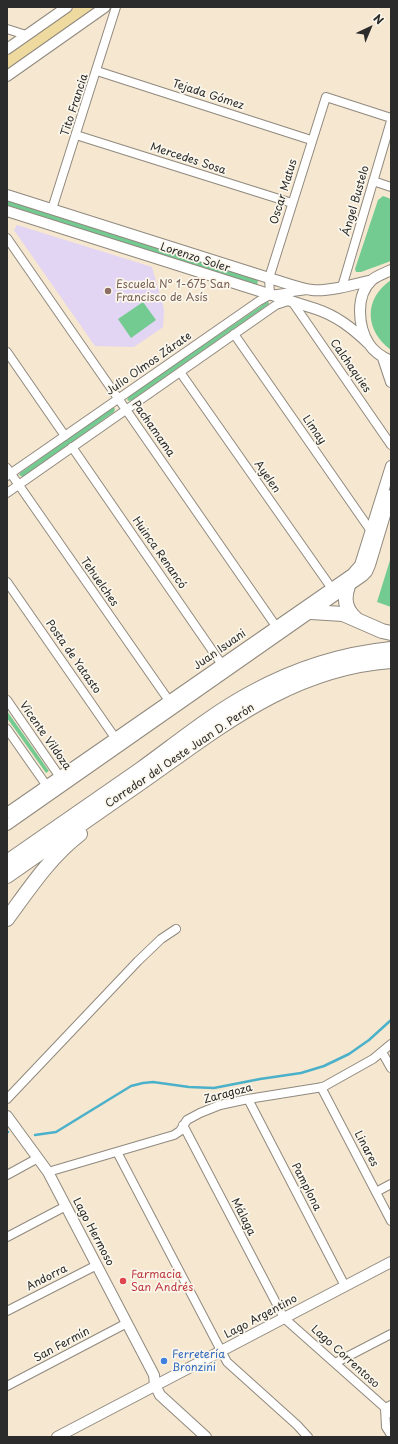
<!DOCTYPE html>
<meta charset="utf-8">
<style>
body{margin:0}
#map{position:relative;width:398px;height:1444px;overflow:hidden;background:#f6e7d0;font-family:"Playpen Sans",sans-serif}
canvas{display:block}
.frame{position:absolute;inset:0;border:8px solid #2b2b2b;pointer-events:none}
.north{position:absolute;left:350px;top:8px;width:40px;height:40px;-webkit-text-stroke:3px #fbf7ec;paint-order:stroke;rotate:44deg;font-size:11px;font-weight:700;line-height:16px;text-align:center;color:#2b2b2b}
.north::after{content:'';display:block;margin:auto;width:14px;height:18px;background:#2b2b2b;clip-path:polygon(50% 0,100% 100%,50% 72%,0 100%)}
</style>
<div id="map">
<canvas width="398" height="1444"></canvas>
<div class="frame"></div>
<div class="north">N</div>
</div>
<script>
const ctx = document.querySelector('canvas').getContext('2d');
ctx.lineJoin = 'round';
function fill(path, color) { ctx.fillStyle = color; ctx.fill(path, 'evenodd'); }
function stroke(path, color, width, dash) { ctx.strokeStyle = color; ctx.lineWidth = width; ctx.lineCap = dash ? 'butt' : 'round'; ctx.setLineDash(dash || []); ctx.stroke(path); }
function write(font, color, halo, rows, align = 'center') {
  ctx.font = font + ' "Playpen Sans",sans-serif'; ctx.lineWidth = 3.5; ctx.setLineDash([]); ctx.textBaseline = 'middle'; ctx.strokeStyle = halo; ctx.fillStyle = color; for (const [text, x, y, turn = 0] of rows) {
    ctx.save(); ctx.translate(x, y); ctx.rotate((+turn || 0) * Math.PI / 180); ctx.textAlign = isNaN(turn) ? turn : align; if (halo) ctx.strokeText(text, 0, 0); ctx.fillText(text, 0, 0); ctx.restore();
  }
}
fill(new Path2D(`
 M17 225 152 267 164 309 163 327 134 347 95 346 14 230Z`), '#e2d4f3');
fill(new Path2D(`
 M383 196 391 199V261L361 272H356L355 269 378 200Z
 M7 200 258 280 257 286 7 205Z
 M391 280V350C365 331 363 299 391 280Z
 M268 301 269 304 132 400 129 401 127 400 129 396Z
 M143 302 156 320 131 338 118 319Z
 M113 407 115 409 114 412 23 477 19 475 20 473Z
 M391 557V607L377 602Z
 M7 711 49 771 46 773 7 718Z`), '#73cb91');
fill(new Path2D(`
 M75 7H99L7 71V55Z`), '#eeda9e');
stroke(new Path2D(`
 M7 1132H8
 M35 1135 56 1132 131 1086 143 1083 153 1082 189 1087 214 1088 260 1079 301 1073 324 1066 349 1054 369 1040 391 1020`), '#4bb1ca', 2.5);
const minor = new Path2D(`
 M7 29 26 35
 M97 71 311 140
 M76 135 292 203
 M373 181 391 187
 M52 209 116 7
 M7 238 280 632
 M342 287 391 121
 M270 295 269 278 326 97 391 118
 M234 334 371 531 374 533
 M7 352 65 436
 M180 372 335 593
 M72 447 225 669
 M7 468 172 705
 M7 476 259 301 270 295 307 290
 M7 493 276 305 291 300 391 445
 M7 582 118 742
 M7 700 62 780
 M7 729 49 789
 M382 1052 391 1068
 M321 1087 391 1221
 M7 1099 138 961 161 939 176 929
 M248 1099 345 1286
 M183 1125 284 1318 391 1413
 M117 1152 227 1362 297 1425 308 1437
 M48 1172 174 1135 180 1131 187 1120 200 1113 220 1105 248 1099 323 1087 373 1059 391 1044
 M7 1175 38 1158
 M376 1192 391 1184
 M7 1237 66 1206
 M7 1311 97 1265
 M335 1363 391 1334
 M7 1386 127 1323
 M391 1405 385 1408 386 1427 391 1435`);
const tertiary = new Path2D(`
 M7 49 67 7
 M7 76 105 7
 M7 195 269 278C283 282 298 288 312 290 328 292 356 284 372 280
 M7 211 316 309C337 316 352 328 368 343
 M391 270C385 273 376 276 372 280 355 295 358 327 369 344 374 352 382 357 391 361
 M383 358 391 382
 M7 813 352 574 360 565 391 466
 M7 825 363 576 367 572 370 565 391 495
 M7 1116 48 1172 154 1375 155 1385 160 1395 206 1437
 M57 1437 391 1262`);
const motorway = new Path2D(`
 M348 586C343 600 346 610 356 619
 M311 612 343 614 382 631 391 633
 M7 862C52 831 97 800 141 769 177 743 212 714 251 693 293 670 342 654 391 649
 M7 876C54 843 102 810 149 777 225 723 294 668 391 661
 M7 919C29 889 50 857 80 834`);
stroke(minor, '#90897e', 10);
stroke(tertiary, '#90897e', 12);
stroke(motorway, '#90897e', 16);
stroke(minor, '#fff', 8);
stroke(tertiary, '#fff', 10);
stroke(motorway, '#fff', 14);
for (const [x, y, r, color] of [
 [108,291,4,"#8d6e63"],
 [123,1281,4,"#e0444e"],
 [164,1361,4,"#3f7fe0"]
]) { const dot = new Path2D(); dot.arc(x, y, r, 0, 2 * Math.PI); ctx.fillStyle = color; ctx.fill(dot); stroke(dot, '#fbf7ec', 1.5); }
write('11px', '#2b2b2b', '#fbf7ec', [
 ["Tejada Gómez",208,95,18],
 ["Tito Francia",75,105,-72],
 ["Mercedes Sosa",188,159,18],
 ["Oscar Matus",284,192,-73],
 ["Ángel Bustelo",356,201,-74],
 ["Lorenzo Soler",195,258,18],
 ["Julio Olmos Zárate",149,364,-35],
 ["Calchaquies",350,366,55],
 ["Pachamama",153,429,55],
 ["Limay",314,430,55],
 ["Ayelen",267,477,55],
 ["Huinca Renancó",159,553,55],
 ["Tehuelches",99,582,55],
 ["Juan Isuani",220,650,-35],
 ["Posta de Yatasto",73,657,55],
 ["Vicente Vildoza",45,736,55],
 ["Corredor del Oeste Juan D. Perón",180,756,-34],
 ["Zaragoza",228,1094,-15],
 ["Linares",366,1149,62],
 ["Pamplona",306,1187,63],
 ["Málaga",243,1217,63],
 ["Lago Hermoso",93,1232,62],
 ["Andorra",47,1278,-27],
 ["Lago Argentino",261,1317,-28],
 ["San Fermín",62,1345,-28],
 ["Lago Correntoso",345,1357,42]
]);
write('11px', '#785e54', '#fbf7ec', [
 ["Escuela N° 1-675 San",116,285],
 ["Francisco de Asís",116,298]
], 'left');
write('11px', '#be3a42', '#fbf7ec', [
 ["Farmacia",131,1275],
 ["San Andrés",131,1288]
], 'left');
write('11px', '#366cbe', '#fbf7ec', [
 ["Ferretería",172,1355],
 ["Bronzini",172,1368]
], 'left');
</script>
